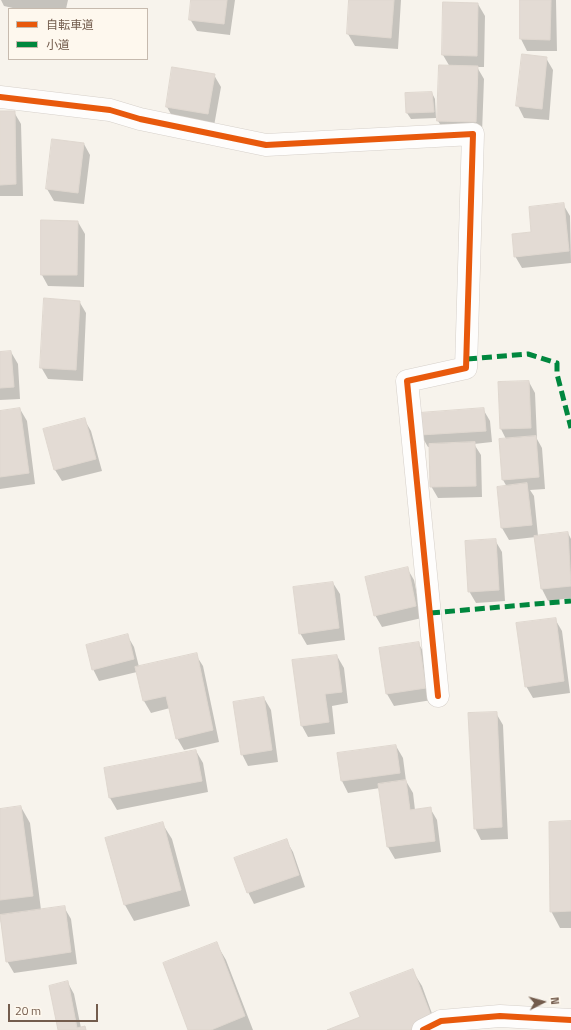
<!DOCTYPE html>
<meta charset="utf-8">
<style>
body{margin:0}
#map{position:relative;width:571px;height:1030px;overflow:hidden;background:#f7f3ec;font-family:"Titillium Web","Noto Sans JP",sans-serif}
canvas{display:block}
.legend{position:absolute;left:8px;top:8px;width:140px;height:52px;box-sizing:border-box;background:#fef8ee;border:1px solid #c6baae;margin:0;padding:5px 7px;list-style:none;font-size:12px;color:#735c4d}
.legend li{display:flex;align-items:center;gap:8px;height:20px}
.legend b{width:20px;border:1px solid #c6baae}
.north{position:absolute;left:523px;top:982px;width:40px;height:40px;-webkit-text-stroke:3px #fef8ee;paint-order:stroke;rotate:84deg;font-size:11px;font-weight:700;line-height:16px;text-align:center;color:#735c4d}
.north::after{content:'';display:block;margin:auto;width:14px;height:18px;background:#735c4d;clip-path:polygon(50% 0,100% 100%,50% 72%,0 100%)}
.scale{position:absolute;left:8px;top:1004px;width:90px;height:18px;box-sizing:border-box;border:2px solid #735c4d;border-top:0;padding-left:5px;font-size:12px;line-height:14px;white-space:nowrap;color:#735c4d;-webkit-text-stroke:3px #fef8ee;paint-order:stroke}
</style>
<div id="map">
<canvas width="571" height="1030"></canvas>
<ul class="legend">
<li><b style="height:5px;background:#e8590c"></b>自転車道</li>
<li><b style="height:5px;background:#00873e"></b>小道</li>
</ul>
<div class="north">N</div>
<div class="scale">20 m</div>
</div>
<script>
const ctx = document.querySelector('canvas').getContext('2d');
ctx.lineJoin = 'round';
function fill(path, color) { ctx.fillStyle = color; ctx.fill(path, 'evenodd'); }
function stroke(path, color, width, dash) { ctx.strokeStyle = color; ctx.lineWidth = width; ctx.lineCap = dash ? 'butt' : 'round'; ctx.setLineDash(dash || []); ctx.stroke(path); }
fill(new Path2D(`
 M1 0H68L66 9H17L4 6Z
 M192 0H235L230 35 197 31 190 19Z
 M350 0H401L398 49 355 46 348 34Z
 M521 0H556L557 51H527L521 39Z
 M478 4 485 16 484 67H477L484 79 482 133 445 132 438 121 450 67 443 55Z
 M546 58 553 70 549 120 524 118 518 106Z
 M214 75 221 87 214 126 173 118 167 107Z
 M432 93 435 99 436 118 411 119 407 113 406 94Z
 M0 112H14L21 124 23 196H0Z
 M84 144 90 155 84 204 54 201 47 189Z
 M563 204 570 216 571 263 522 268 515 256 532 233Z
 M78 222 85 234 84 287 48 286 42 275Z
 M79 301 86 313 83 381 48 379 41 367Z
 M11 352 18 364 20 399 0 400V353Z
 M529 382 535 393 537 439 542 448 545 489 530 490 534 496 538 536 568 533 571 539V598L548 601 542 589 536 537 509 540 502 528 498 488 507 487 503 480 506 439 501 429Z
 M20 409 27 421 35 484 0 489V412Z
 M483 409 490 421 492 442 474 444 481 455 482 497 438 498 431 486 430 447H428L421 435Z
 M84 419 91 431 102 471 62 481 55 470Z
 M495 540 502 552 505 601 476 603 469 591Z
 M407 568 414 580 422 618 382 627 375 615Z
 M333 583 340 594 345 640 307 645 300 633Z
 M555 619 562 631 570 693 533 698 526 686Z
 M127 635 134 647 139 667 196 655 203 666 219 742 184 750 177 738 170 708 151 713 144 701 137 672 99 681 93 669Z
 M418 643 425 654 432 700 394 706 387 694 380 649Z
 M337 656 344 668 348 703 332 706 335 734 308 737 302 726Z
 M264 698 271 710 278 762 248 766 242 754Z
 M496 713 503 725 508 839 481 840 475 828Z
 M396 746 403 758 406 781 413 793 415 810 430 808 437 820 441 852 395 859 388 847 380 788 348 793 342 781 338 754Z
 M196 751 203 763 208 792 117 810 110 798 105 769Z
 M21 807 30 823 41 910 64 907 71 919 77 964 14 973 7 961 0 917V810Z
 M571 822V928H560L551 911Z
 M162 823 172 839 190 906 134 921 125 905 107 839Z
 M286 840 293 852 305 887 254 904 248 892Z
 M216 943 226 960 253 1030H190Z
 M412 970 422 986 438 1030H330L361 1018Z
 M68 983 74 994 81 1028 85 1027 86 1030H59Z`), '#0003');
const building = new Path2D(`
 M191 0H227L224 24 189 20Z
 M349 0H394L391 38 347 34Z
 M520 0H551L550 40 520 39Z
 M443 2 478 3 477 56 442 55Z
 M522 54 547 57 542 109 516 106Z
 M439 65 478 66 476 122 437 121Z
 M172 67 215 74 208 114 166 107Z
 M432 92 434 112 406 113 405 93Z
 M0 111H15L16 184 0 185Z
 M52 139 84 143 78 193 46 189Z
 M564 203 569 251 514 257 512 234 531 232 529 207Z
 M41 220 78 221 77 275H41Z
 M44 298 80 301 76 370 40 368Z
 M11 351 14 387 0 388V352Z
 M529 381 531 428 500 429 498 382Z
 M20 408 29 473 0 477V411Z
 M484 408 486 431 420 435 419 413Z
 M85 418 96 459 54 470 43 429Z
 M536 436 539 477 502 480 499 439Z
 M475 442 476 486 430 487 429 444Z
 M527 483 532 525 501 528 497 487Z
 M568 532 571 586 541 589 534 536Z
 M496 539 499 590 468 592 465 541Z
 M408 567 416 606 374 616 365 577Z
 M333 582 339 628 299 634 293 587Z
 M556 618 564 681 525 687 516 623Z
 M128 634 134 659 92 670 86 645Z
 M419 642 426 688 386 694 379 648Z
 M197 653 213 730 176 739 166 696 143 701 135 667Z
 M337 655 342 692 325 694 329 722 301 726 292 660Z
 M264 697 272 750 241 755 233 702Z
 M497 712 502 827 474 829 468 713Z
 M396 745 400 773 341 781 337 753Z
 M196 750 202 781 109 798 104 768Z
 M406 780 410 810 431 807 435 841 387 847 378 784Z
 M21 806 33 896 0 900V809Z
 M571 821V911L550 912 549 822Z
 M163 822 181 890 124 905 105 838Z
 M287 839 299 875 247 893 234 858Z
 M65 906 71 952 6 962 0 915Z
 M217 942 245 1016 211 1030H188L163 963Z
 M413 969 434 1023 417 1030H327L360 1017 350 993Z
 M68 981 77 1028 85 1026 86 1030H58L49 986Z`);
fill(building, '#e3dbd4');
stroke(building, '#dfd7cf', 1);
const street = new Path2D(`
 M0 97 110 110 140 119 266 145 473 134 466 368 407 381 438 696
 M423 1030 441 1021 500 1016 571 1020`);
stroke(street, '#d6d0ca', 23);
stroke(street, '#fefdfc', 22);
stroke(new Path2D(`
 M467 359 528 354 557 363V374L571 428
 M430 613 571 601`), '#00873e', 5, [10, 5]);
stroke(new Path2D(`
 M0 97 110 110 140 119 266 145 473 134 466 368 407 381 438 696
 M423 1030 441 1021 500 1016 571 1020`), '#e8590c', 6);
</script>
